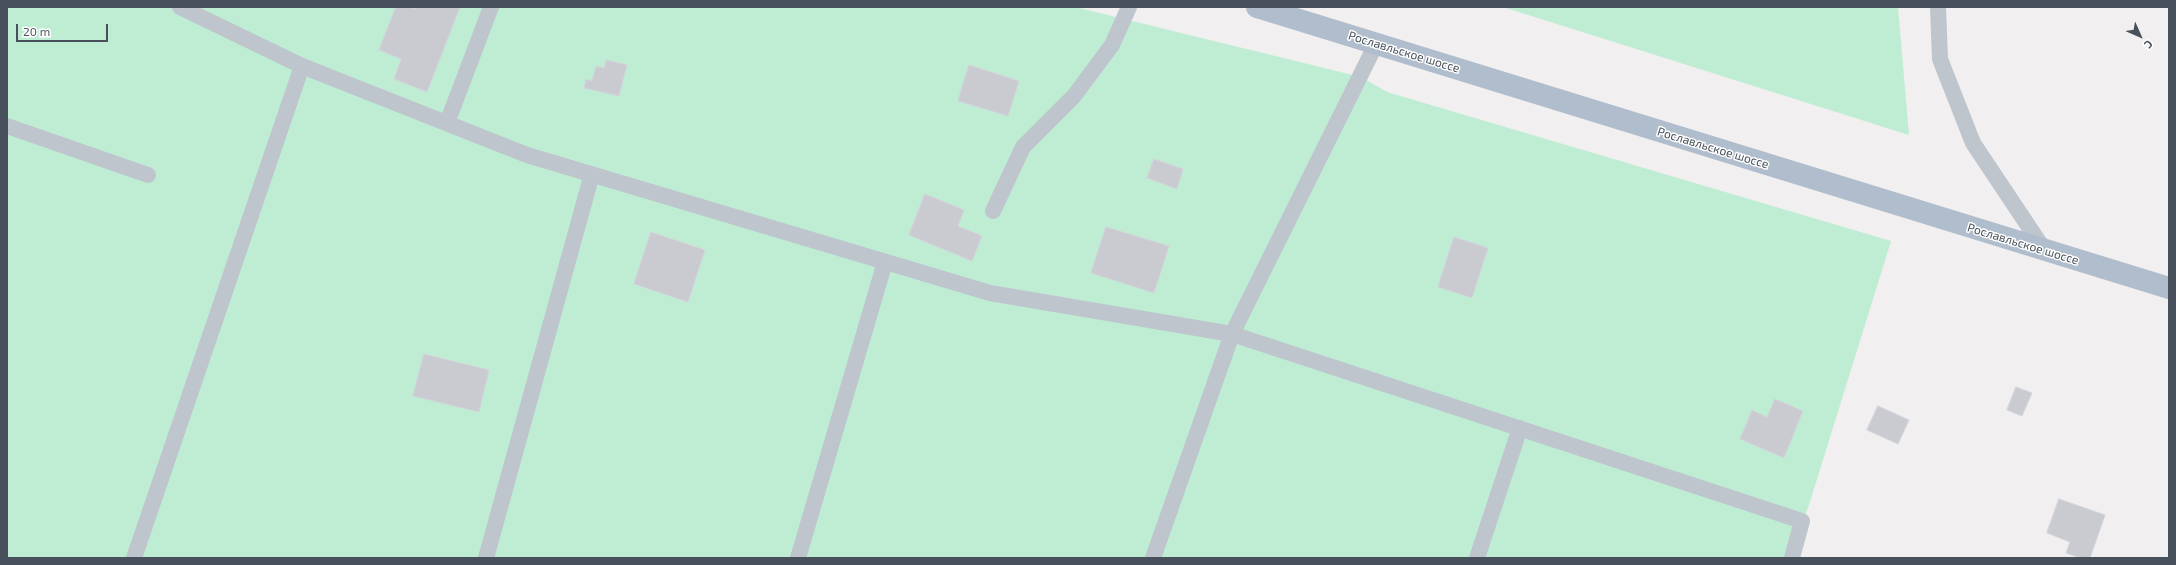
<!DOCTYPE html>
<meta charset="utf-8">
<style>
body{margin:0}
#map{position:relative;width:2176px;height:565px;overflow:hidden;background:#f1efef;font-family:"Exo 2",sans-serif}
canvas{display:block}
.frame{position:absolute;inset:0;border:8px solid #48515b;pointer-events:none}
.north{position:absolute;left:2120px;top:16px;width:40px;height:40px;-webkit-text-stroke:3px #fff;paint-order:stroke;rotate:135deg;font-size:11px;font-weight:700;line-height:16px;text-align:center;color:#48515b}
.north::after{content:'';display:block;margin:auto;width:14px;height:18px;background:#48515b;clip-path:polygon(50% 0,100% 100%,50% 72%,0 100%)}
.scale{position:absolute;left:16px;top:24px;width:92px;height:18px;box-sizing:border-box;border:2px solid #48515b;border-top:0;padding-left:5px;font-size:12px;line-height:14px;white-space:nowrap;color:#48515b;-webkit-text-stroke:3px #fff;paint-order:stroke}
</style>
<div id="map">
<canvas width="2176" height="565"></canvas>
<div class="frame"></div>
<div class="north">С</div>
<div class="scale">20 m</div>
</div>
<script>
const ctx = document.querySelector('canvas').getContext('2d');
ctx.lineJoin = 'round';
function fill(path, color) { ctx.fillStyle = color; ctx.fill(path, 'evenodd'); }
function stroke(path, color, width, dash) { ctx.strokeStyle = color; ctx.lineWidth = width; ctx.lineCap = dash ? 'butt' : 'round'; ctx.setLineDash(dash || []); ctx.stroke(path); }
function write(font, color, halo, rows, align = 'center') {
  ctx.font = font + ' "Exo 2",sans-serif'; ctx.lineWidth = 3; ctx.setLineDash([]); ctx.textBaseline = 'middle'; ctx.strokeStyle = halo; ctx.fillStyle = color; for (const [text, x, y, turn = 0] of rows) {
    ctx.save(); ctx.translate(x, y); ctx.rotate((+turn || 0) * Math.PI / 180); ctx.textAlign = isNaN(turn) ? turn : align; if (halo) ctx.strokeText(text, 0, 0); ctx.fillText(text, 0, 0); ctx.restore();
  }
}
fill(new Path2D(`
 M7 7H1075L1361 77 1387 92 1891 241 1809 505 1790 558H7Z
 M1503 7H1898L1909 135Z`), '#bfedd4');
const building = new Path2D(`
 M396 7H410L416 9 417 7H460L427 92 394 79 401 59 379 50Z
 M606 60 627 65 619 96 584 88 586 79 592 81 596 66 604 68Z
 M969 65 1019 81 1008 116 958 101Z
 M1154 159 1183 169 1177 189 1147 178Z
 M925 194 964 210 958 226 982 236 972 261 909 235Z
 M1106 227 1169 246 1154 293 1091 273Z
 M651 232 705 250 688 302 634 284Z
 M1454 237 1488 248 1472 298 1438 287Z
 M424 354 489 370 479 412 413 396Z
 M2016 387 2032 393 2022 416 2007 410Z
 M1775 399 1803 411 1784 458 1740 439 1752 410 1767 417Z
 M1878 406 1909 420 1898 444 1867 430Z
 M2059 499 2105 515 2090 558H2081L2066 553 2070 542 2047 533Z`);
fill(building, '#c9cbd1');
stroke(building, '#d3d5da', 1);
stroke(new Path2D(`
 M1938 7 1940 59 1973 143 2045 251
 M302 66 527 155 990 293 1232 334 1376 44
 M447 123 491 7
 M7 126 148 175
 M993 211 1023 147 1074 96 1112 45 1129 7
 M134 558 302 66 180 7
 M486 558 592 174
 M798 558 885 262
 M1153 558 1232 334 1802 521 1792 558
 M1477 558 1520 428`), '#bec5cd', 16);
stroke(new Path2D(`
 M1257 7 2169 288`), '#b0bdcc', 22);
write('12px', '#48515b', '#fff', [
 ["Рославльское шоссе",1404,52,17],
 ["Рославльское шоссе",1713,148,17],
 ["Рославльское шоссе",2023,244,17]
]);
</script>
